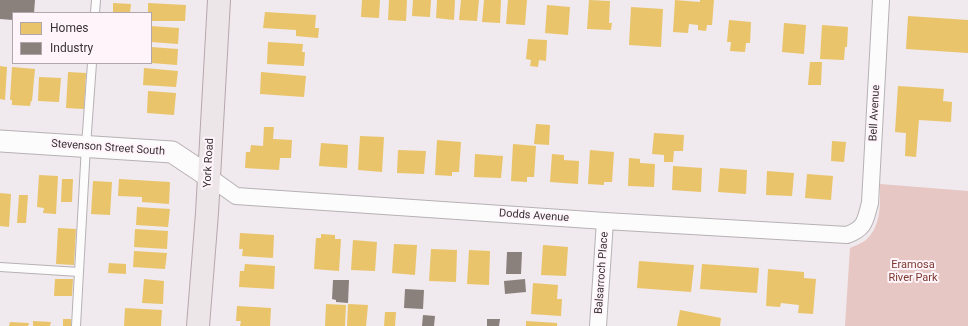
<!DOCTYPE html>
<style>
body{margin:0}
#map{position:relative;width:968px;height:326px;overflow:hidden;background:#f0e9ed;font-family:Roboto,sans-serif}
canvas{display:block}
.legend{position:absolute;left:12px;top:12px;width:140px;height:52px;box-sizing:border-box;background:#fff4fa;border:1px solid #afa7ac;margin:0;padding:5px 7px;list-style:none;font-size:12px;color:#383336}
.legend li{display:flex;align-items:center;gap:8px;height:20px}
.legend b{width:20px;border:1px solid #afa7ac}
</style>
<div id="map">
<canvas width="968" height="326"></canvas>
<ul class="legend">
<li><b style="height:11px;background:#e9c46a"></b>Homes</li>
<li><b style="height:11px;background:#8a817c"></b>Industry</li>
</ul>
</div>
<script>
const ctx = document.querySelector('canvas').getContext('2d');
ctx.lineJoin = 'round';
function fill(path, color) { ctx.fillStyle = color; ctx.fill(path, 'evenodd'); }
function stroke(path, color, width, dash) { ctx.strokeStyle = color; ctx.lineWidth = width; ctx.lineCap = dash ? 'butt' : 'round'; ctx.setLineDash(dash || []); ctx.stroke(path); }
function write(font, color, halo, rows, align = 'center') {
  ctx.font = font + ' Roboto,sans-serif'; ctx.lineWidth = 4; ctx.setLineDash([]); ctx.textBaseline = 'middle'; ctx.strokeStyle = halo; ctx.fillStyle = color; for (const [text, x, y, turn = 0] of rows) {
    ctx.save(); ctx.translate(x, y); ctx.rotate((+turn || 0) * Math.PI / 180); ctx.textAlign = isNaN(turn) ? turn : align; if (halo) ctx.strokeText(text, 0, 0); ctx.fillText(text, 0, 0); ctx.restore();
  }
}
fill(new Path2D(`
 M880 184 968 191V326H845L850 248C856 245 863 243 867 239 882 224 880 202 880 184Z`), '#e6c7c4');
fill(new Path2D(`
 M362 0H380L379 18 361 17Z
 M389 0H407L406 21 388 20Z
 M413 0H431L430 17 412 16Z
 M437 0H455L454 20 436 18Z
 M461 0H479L477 21 459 20Z
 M484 0H501L500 23 482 22Z
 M508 0H527L525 25 506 24Z
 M589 0 610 1 609 23H612L611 30 587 29Z
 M675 0 700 2V0H714L712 25H707L706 31 698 30V25L689 24 688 33 673 32Z
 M113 3 131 4 130 13H113Z
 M148 3 186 5 185 21H151V13H148Z
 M547 5 570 7 568 35 545 33Z
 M631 7 663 9 661 47 629 45Z
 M265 12 316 15 315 28H319L318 38 296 36V30L263 28Z
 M908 16 968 20V53L906 49Z
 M729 20 751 22 750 43H746L745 52 730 51 731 42H727Z
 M784 23 806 25 804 54 782 52Z
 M822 25 848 27 847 47H845L844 60 820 59Z
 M151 26 179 28 178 44 151 42Z
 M528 39 547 40 546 61 539 60 538 67 530 66 531 60 526 59Z
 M268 42 303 44 302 52H305L304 66 267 64Z
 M151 47 178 49 177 65 151 63Z
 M810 62H822L821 85H808Z
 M0 66 7 67 5 100 0 99Z
 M12 67 35 69 32 101H31L30 106 12 105V100H10Z
 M144 68 178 71 176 87 143 85Z
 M68 72 86 73 84 109 66 108Z
 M261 72 306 76 304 97 260 94Z
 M39 77 61 78 59 102 38 101Z
 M898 86 944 89 943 101 952 102 951 122 919 120 916 157 905 156 906 133 895 132Z
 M148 91 176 93 174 115 147 113Z
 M536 124 550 125 549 145 534 144Z
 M264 127H274L273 139 292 140 291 158H280L279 170 245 168 246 152H250L251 145 263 146Z
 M654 133 684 135 683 151H674L673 162H664V155L652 154Z
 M360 136 384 137 382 172 358 170Z
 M437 140 461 142 459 172H452V176L435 175Z
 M832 141 846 142 844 162 831 161Z
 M321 143 348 145 347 168 319 166Z
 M513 144 536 146 534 177H527V182L511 181Z
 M398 150 426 151 424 174 397 173Z
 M590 150 614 152 612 182H604V185L588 184Z
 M475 154 503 156 501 178 474 177Z
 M552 154 564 155V160L579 161 578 184 550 182Z
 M629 158 640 159V163L655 164 654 187 628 186Z
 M673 166 702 168 701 192 672 190Z
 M720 168 747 170 746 194 718 192Z
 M767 171 794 173 792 196 766 195Z
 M807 174 833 176 831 200 805 198Z
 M39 175 58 176 56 214 43 213 44 208 37 207Z
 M62 179H73L72 202H61Z
 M119 179 170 182 169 204 142 202V197L118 196Z
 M93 181 112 182 110 215 91 214Z
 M0 193 11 194 9 227 0 226Z
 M19 195H28L26 223H17Z
 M137 207 170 209 168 227 136 225Z
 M58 228 76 229 74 265 56 264Z
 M135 229 168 231 167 249 134 247Z
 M240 233 274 235 273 258 242 256 243 249H239Z
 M321 234 335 235V239H341L339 271 314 269 316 238H321Z
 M353 240 377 242 375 271 351 270Z
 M394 244 417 245 415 275 392 273Z
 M543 245 568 247 566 276 541 275Z
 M431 249 457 250 456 282 429 281Z
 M469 250 490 251 489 285 467 284Z
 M134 251 167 253 165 269 133 267Z
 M639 261 694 265 691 292 637 288Z
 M109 263 126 264V274L108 273Z
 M245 264 275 266 274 289 239 287 240 271H244Z
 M702 264 759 268 757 293 700 289Z
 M768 269 804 272V278L816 279 813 314 798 313 799 305 781 303 780 307 766 306Z
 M55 279H73L72 296H54Z
 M144 279 164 281 163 304 142 303Z
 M533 283 558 285 557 299H562L561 316 531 314Z
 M326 304 346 305 345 326H325Z
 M348 304 368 305 366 326H347Z
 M237 306 271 308 270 326H240L241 321H236Z
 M125 308 162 310 161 326H124Z
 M680 310 721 318 720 326H677Z
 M385 312H396L395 326H384Z
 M63 319H71V326H63Z
 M33 321 51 322 50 326H33Z
 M526 321 557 323V326H526Z
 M10 322 29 323 28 326H9Z`), '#e9c46a');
fill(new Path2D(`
 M0 0H35L34 13H13V20L0 19Z
 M507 252H522L521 274H506Z
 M525 279 526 292 505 294 504 281Z
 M333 280H349L348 303 336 302V300L332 299Z
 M405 289 424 290 423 309 404 308Z
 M423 315 435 316 434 326H422Z
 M487 319H500L499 326H487Z`), '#8a817c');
const service = new Path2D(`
 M95 13 96 0
 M0 267 79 272
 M76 326 86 146 92 63`);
const minor = new Path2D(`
 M208 176 236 196 605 221 847 235C866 228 865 220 870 203L881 0
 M598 326 605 221`);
const tertiary = new Path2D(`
 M0 141 172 152 208 176`);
const primary = new Path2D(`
 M198 326 207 213 219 0`);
stroke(service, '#b6b1b4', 10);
stroke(minor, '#b6b1b4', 18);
stroke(tertiary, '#b6b1b4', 23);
stroke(primary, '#b6a8ad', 24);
stroke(service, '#fdfcfc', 8);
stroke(minor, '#fdfcfc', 16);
stroke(tertiary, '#fdfcfc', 21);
stroke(primary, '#ede6e8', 22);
write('11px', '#383336', '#fff4fa', [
 ["Bell Avenue",875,113,-87],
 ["Stevenson Street South",108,148,4],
 ["York Road",209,163,-87],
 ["Dodds Avenue",534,216,4],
 ["Balsarroch Place",602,273,-86]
]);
write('11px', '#7c382e', '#fff4fa', [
 ["Eramosa",913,265],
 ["River Park",913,278]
]);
</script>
